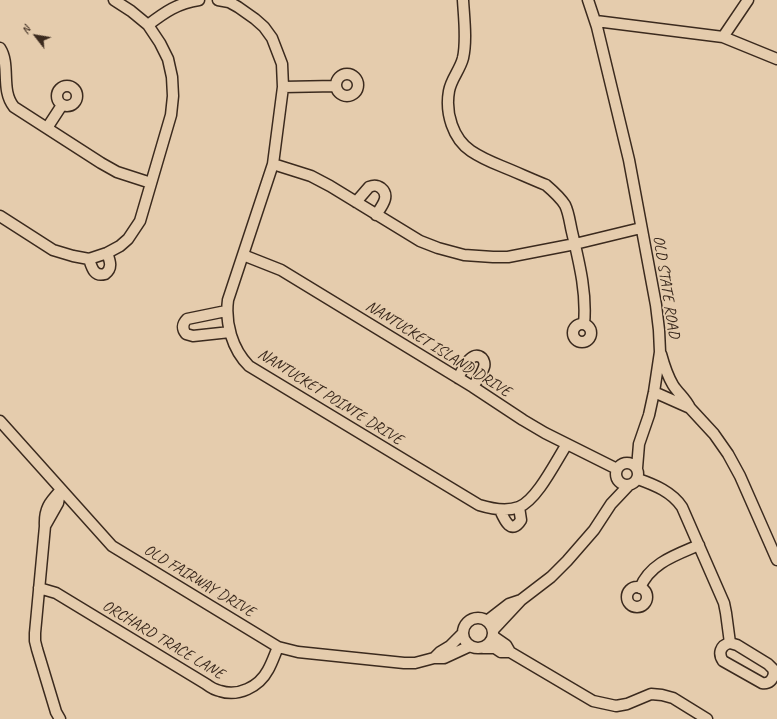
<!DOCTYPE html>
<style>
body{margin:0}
#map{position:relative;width:777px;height:719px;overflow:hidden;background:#e5ccad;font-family:Caveat,sans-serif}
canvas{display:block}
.north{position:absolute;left:16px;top:16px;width:40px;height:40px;-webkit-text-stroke:3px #e5ccad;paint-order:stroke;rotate:301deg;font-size:11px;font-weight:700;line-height:16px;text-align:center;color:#3b2a1e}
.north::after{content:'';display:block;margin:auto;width:14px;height:18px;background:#3b2a1e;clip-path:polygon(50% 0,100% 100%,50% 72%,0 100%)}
</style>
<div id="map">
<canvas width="777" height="719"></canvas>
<div class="north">N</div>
</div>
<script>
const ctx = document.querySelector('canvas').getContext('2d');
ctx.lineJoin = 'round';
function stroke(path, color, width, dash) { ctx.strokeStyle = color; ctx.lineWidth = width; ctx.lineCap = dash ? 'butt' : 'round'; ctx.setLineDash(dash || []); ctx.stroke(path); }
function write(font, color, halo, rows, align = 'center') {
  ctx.font = font + ' Caveat,sans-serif'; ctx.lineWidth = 3.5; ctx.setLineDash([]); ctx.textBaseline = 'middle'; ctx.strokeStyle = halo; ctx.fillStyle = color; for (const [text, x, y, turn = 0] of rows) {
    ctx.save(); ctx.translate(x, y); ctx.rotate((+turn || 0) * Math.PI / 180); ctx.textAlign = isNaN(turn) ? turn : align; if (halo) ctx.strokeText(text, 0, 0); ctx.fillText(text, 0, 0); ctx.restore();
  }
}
const minor = new Path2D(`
 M218 0 229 2 238 7 255 19 264 27 272 38 282 64 283 87 273 164 228 300C225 323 232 349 249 366L479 505C492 509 506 512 519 507 537 500 556 461 567 444
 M463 0C464 18 467 40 463 58 460 70 451 79 449 91 445 113 453 139 471 151 480 157 491 162 501 166 516 172 531 179 546 185 553 191 560 197 565 205 569 213 570 224 572 232 579 262 587 293 584 324
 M588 0 597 27 629 160 656 305 659 330 660 352 654 392 649 415 639 444 637 468
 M596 21 723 37 777 59
 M148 25C165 12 178 3 199 0
 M723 37 748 0
 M0 48C11 65 0 90 14 107L101 163 117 172 151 183
 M336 85a11 11 0 1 1 22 0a11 11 0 1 1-22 0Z
 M57 96a10 10 0 1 1 20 0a10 10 0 1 1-20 0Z
 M283 87 336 86
 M47 128 62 105
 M273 164 311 176 330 186 420 241 438 248 464 255 493 257H508L575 244 641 228
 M356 202 369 187C374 185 377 185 381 188 391 196 381 207 376 215
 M0 216 53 250 73 256 89 259 107 253 120 246 128 239 140 221 171 115 173 96 172 77 168 59 160 43 148 25 131 11 114 0
 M243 255 281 270 473 387 523 420 545 433 617 469
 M89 259C92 268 94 277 105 274 113 268 110 261 107 253
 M226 311 187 319C182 324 182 329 186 334L193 336 230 332
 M573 333a9 9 0 1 1 18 0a9 9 0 1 1-18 0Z
 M661 354C664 365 667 375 673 385 678 393 686 399 690 408
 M458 378C462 371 471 349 482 358 484 360 485 364 484 367 482 374 476 381 473 387
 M654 392 690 408 714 434 728 454 740 476 777 560
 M0 421 112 546 278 647 298 652 404 663H415L434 658H444L470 646
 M616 474a11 11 0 1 1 22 0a11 11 0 1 1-22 0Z
 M638 479C655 485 672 492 682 507L724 603 726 613 730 643 737 645 768 664 773 669 774 673C773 680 769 684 762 683L723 661C718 654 720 645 730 643
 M500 510C504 519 511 536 521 520L519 507
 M45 526 58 503 60 492
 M627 597a10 10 0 1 1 20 0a10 10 0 1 1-20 0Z
 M39 588 56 593 206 684C210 687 215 690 220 691 238 697 259 687 268 670 272 663 275 654 278 647
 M640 588C650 563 676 555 699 545
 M463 633a15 15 0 1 1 30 0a15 15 0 1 1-30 0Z
 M487 621 509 604 521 600
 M493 630 521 600 551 577 567 561 594 530 611 504 628 486
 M493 636 506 645 510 652 593 701 616 706 627 704 651 694 662 695 673 698 707 719
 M483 648H495L501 652H510
 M434 658 440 652 450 646 463 633
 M60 719 56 712 37 649 35 641V633L45 526C44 508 50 502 61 490`);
stroke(minor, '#3b2a1e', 13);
stroke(minor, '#e5ccad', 10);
write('16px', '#3b2a1e', '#e5ccad', [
 ["OLD STATE ROAD",666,287,81],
 ["NANTUCKET ISLAND DRIVE",438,349,32],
 ["NANTUCKET POINTE DRIVE",330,397,32],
 ["OLD FAIRWAY DRIVE",199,581,31],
 ["ORCHARD TRACE LANE",163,640,31]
]);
</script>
